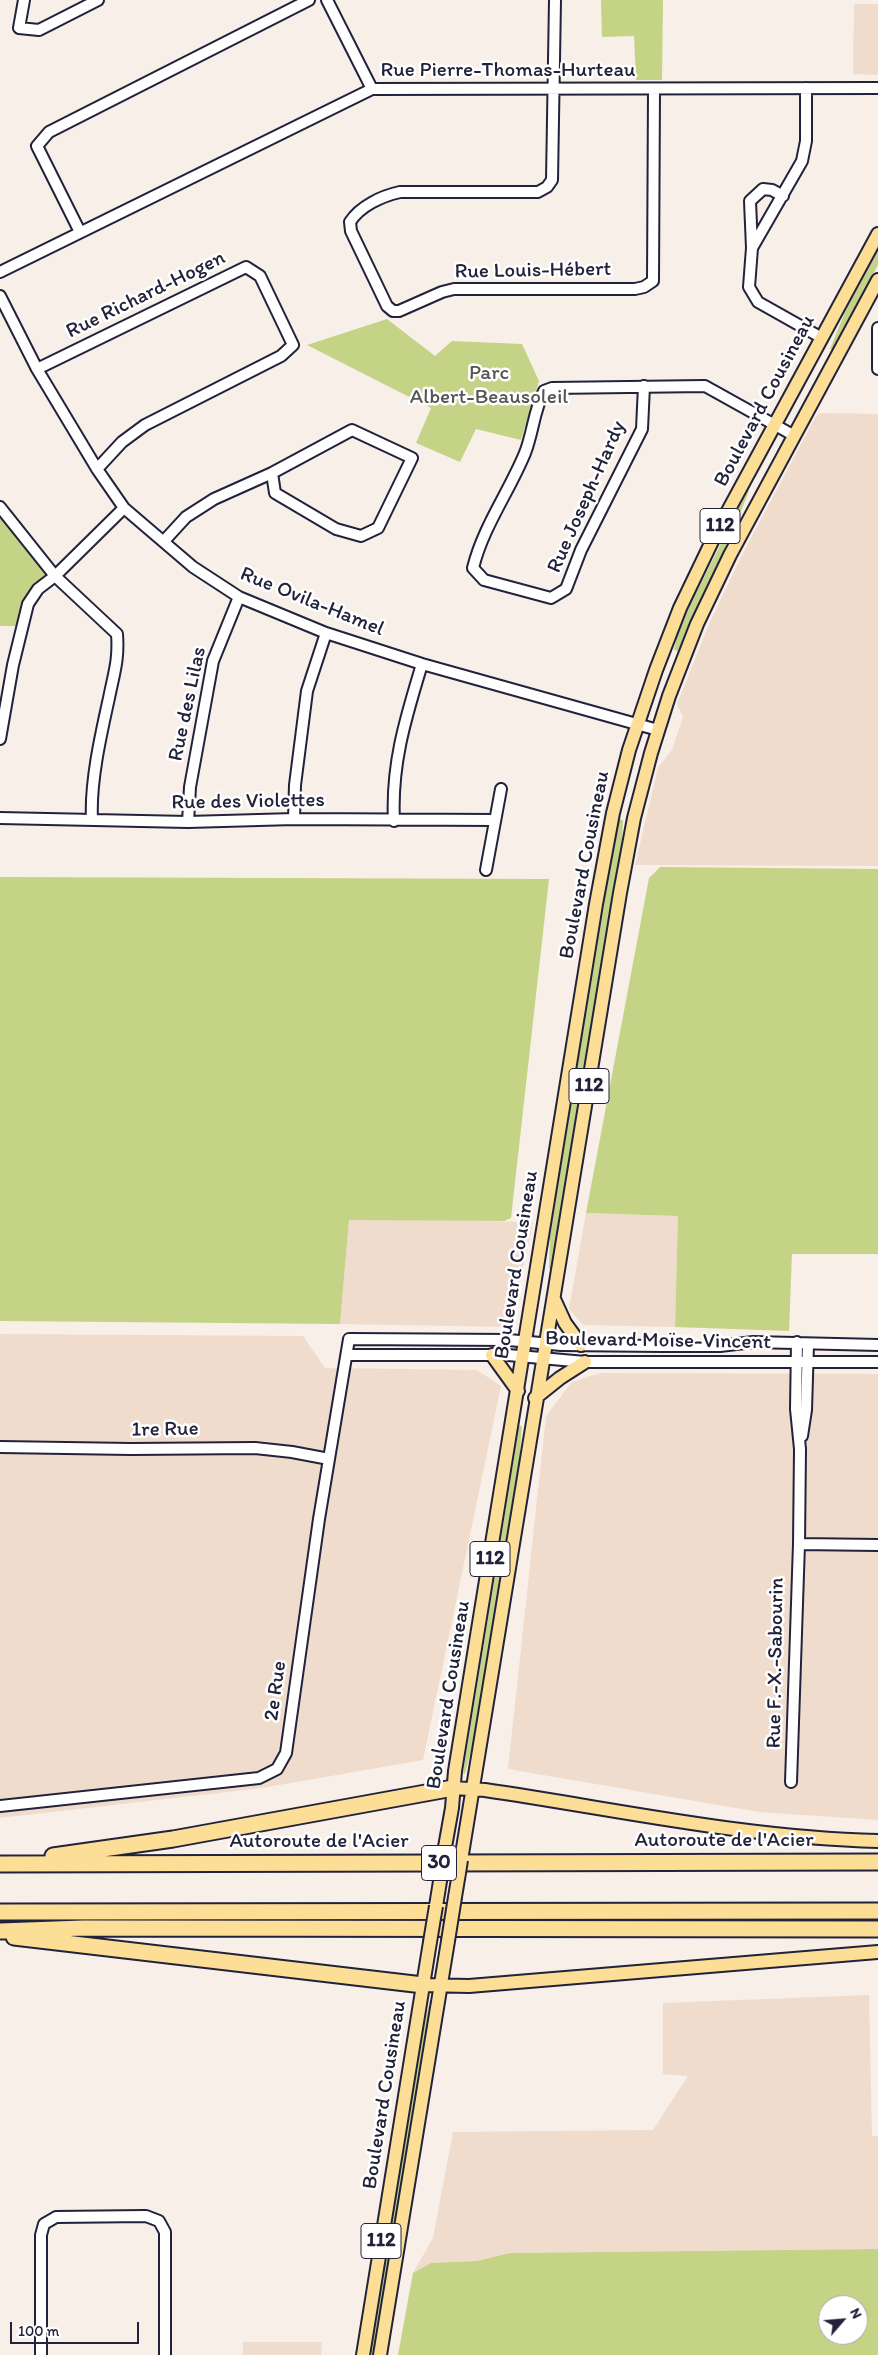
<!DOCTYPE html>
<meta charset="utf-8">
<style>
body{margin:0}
#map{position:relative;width:878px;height:2355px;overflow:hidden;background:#f8efe8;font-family:Itim,sans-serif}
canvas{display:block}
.north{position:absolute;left:818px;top:2295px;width:50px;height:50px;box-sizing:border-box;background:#fff;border:1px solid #a7a7b1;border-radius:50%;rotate:63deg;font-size:14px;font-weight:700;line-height:20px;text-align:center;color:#22223b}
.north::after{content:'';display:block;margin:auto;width:18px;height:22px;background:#22223b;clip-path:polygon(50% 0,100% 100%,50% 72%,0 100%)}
.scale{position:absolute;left:10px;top:2322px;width:129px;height:22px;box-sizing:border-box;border:2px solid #22223b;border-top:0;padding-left:6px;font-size:15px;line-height:18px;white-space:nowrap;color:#22223b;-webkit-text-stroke:4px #fff;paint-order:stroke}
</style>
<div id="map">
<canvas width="878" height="2355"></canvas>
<div class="north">N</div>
<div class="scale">100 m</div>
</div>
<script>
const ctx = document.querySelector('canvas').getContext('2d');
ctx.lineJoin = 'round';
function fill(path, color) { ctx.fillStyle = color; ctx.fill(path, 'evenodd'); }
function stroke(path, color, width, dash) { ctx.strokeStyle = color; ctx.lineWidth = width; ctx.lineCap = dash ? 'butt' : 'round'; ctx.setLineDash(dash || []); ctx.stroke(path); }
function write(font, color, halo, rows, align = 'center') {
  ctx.font = font + ' Itim,sans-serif'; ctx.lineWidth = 5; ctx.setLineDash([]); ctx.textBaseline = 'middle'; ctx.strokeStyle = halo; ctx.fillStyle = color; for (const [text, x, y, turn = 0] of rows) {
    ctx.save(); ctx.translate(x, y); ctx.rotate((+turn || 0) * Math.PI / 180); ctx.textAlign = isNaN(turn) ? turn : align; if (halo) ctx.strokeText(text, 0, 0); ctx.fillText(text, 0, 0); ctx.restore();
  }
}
fill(new Path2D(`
 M854 4H878V75L853 74Z
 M820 413 878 414V866L635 865 658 768 672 750 683 717 677 704 710 622 743 553 816 416Z
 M586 1213 678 1216 675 1327 583 1325 569 1309Z
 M349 1219 533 1222 510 1327 340 1324Z
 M0 1334 303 1336 325 1368 477 1370 501 1386 423 1760 262 1788 0 1818Z
 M600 1373 878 1374V1820L759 1812 508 1769 546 1416 572 1382Z
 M869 1995 872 2136H878V2249L510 2253 477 2261 431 2263 413 2273 433 2238 453 2132 653 2130 688 2076 663 2074V2003Z
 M243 2342H322L321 2355H243Z`), '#efdccc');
fill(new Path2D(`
 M601 0H663L662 80H636L634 36 602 37Z
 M878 250V265L832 350 830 349 845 312Z
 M387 319 435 356 452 341 522 344 539 381 521 440 476 429 460 462 416 443 431 408 307 345Z
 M748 490 749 491C728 546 700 597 678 651L674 650 677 635 689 607Z
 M0 507 55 576 38 589 23 626H0Z
 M619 819 623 820 622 841 551 1269H549L550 1234 601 918Z
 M660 867 878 869V1254H792L789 1331 675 1327 678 1216 586 1213 649 878Z
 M0 877 549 879 511 1218 504 1221 349 1220 340 1324 0 1321Z
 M519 1426H522L519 1466 476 1731 465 1774 463 1773Z
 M430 2000H432L375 2355H369L421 2036Z
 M878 2249V2355H398L413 2273 431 2263 477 2261 510 2253ZM828 2305H858V2335H828Z`), '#c5d387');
const minor = new Path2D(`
 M24 0 19 28 39 30 98 0
 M327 0 372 89
 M555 0 552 180 547 187 538 192H400C382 196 360 206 350 222L351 231 387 306 393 311H399L442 292 454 289H635L644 287 653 281 654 90
 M806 88V141L802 161 752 248 749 287 758 302 822 338
 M80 232 37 146 49 132 309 0
 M752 248 750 201 763 189 772 190 783 196
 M0 272 372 89 878 88
 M0 296 37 369 97 469 124 508 193 567 239 597 326 633 422 664 658 730
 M878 328V369
 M37 369 246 267 260 276 293 345 281 356 145 425 122 442 97 469
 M644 386 642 429 581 550 566 589 551 598 484 580 473 568C483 527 509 492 525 453 533 433 534 410 544 391L552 388 705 386 793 435
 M0 507 55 576 117 634C119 660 114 673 109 698 101 734 90 782 92 819
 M164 541 186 517 214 499 272 473 352 430 412 458 378 528 361 536 336 529 275 493 272 473
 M0 739 13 665 28 604 38 589 55 576 124 508
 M0 818 188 822 294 819 495 820
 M294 819 295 785 307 691 326 633
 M394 821C391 764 406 717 422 664
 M188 822 190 787 213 661 239 597
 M486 870 501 789
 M797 1342 796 1409 800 1449 799 1544 878 1545
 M347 1355H508L585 1362H878
 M802 1436 806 1410 808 1344
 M0 1447 131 1449 255 1448 292 1452 329 1459
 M791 1782 799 1544
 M0 1806 259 1778 277 1769 286 1753 319 1519 349 1339 509 1340 561 1345 663 1346H720L753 1342 878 1345
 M41 2355V2235L44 2224 56 2217 146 2216 159 2221 165 2232V2355`);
const major = new Path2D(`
 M554 1299 565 1323 581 1345
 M492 1355 518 1391
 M535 1398 560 1378 585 1362
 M453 1788 485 1790C615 1809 746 1838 878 1841
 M445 1847 452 1808 455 1771 596 904 613 813 629 750 656 670 680 608 715 535 878 234
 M461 1860 620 893 634 818 651 753 669 696 697 624 730 555 878 280
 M455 1897 459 1873
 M436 1906 441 1875
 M423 1985 469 1986 878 1952
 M363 2355 430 1942
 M380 2355 448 1941`);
const highway = new Path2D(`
 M53 1856 173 1839 453 1788
 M0 1864 878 1862
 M0 1912 878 1911
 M0 1931 83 1928 878 1929
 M14 1937 423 1985`);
stroke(minor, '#22223b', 14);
stroke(major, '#22223b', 16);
stroke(highway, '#22223b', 19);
stroke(minor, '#fff', 10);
stroke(major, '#fcde96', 12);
stroke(highway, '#fcde96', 15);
const majorBridge = new Path2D(`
 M459 1873 461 1860
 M441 1875 445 1847
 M448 1941 455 1897
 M430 1942 436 1906`);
stroke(majorBridge, '#22223b', 16, []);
stroke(majorBridge, '#fcde96', 12);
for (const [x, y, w] of [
 [720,526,40],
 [589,1086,40],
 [490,1559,40],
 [439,1863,35],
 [381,2241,40]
]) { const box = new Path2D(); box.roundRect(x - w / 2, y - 17.5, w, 35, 4); ctx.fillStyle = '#fff'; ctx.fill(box); stroke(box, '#22223b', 1); }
write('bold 20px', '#22223b', null, [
 ["112",720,526],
 ["112",589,1086],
 ["112",490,1559],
 ["30",439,1863],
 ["112",381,2241]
]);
write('21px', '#22223b', '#fff', [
 ["Rue Pierre-Thomas-Hurteau",508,71],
 ["Rue Louis-Hébert",533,271,-1],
 ["Rue Richard-Hogen",146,295,-26],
 ["Boulevard Cousineau",765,401,-62],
 ["Rue Joseph-Hardy",587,497,-66],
 ["Rue Ovila-Hamel",312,602,22],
 ["Rue des Lilas",188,704,-78],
 ["Rue des Violettes",248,802,-1],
 ["Boulevard Cousineau",585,865,-79],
 ["Boulevard Cousineau",517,1265,-81],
 ["Boulevard Moïse-Vincent",658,1341,1],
 ["1re Rue",165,1430,-1],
 ["Rue F.-X.-Sabourin",776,1663,-89],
 ["2e Rue",276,1691,-82],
 ["Boulevard Cousineau",449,1695,-81],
 ["Autoroute de l'Acier",724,1841],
 ["Autoroute de l'Acier",319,1842],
 ["Boulevard Cousineau",385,2095,-81]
]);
write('21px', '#535752', '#fff', [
 ["Parc",489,374],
 ["Albert-Beausoleil",489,398]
]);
</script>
